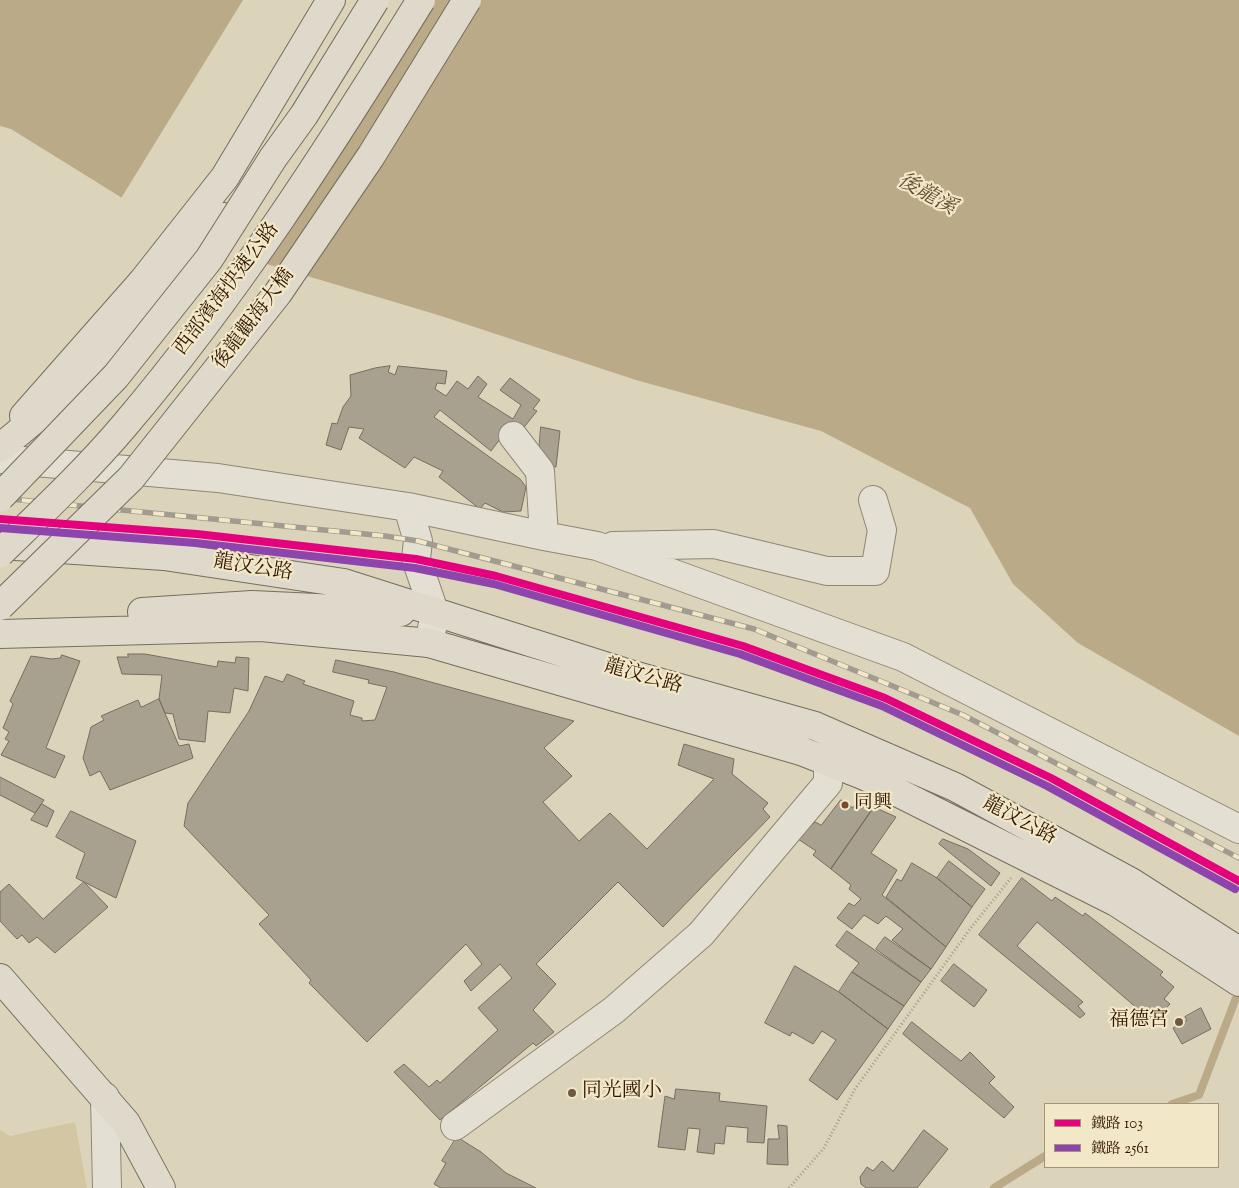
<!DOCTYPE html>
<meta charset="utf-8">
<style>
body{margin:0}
#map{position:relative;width:1239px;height:1188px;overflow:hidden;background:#dcd4ba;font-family:"Sorts Mill Goudy","Noto Serif TC",serif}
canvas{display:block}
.legend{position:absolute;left:1044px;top:1103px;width:175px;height:65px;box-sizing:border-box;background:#f2e8c8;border:1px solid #a69479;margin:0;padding:6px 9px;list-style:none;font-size:15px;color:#331602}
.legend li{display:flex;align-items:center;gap:10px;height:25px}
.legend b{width:25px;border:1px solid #a69479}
</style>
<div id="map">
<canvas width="1239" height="1188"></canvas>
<ul class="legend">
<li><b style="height:6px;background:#e5007d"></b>鐵路 103</li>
<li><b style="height:6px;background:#8e44ad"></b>鐵路 2561</li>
</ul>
</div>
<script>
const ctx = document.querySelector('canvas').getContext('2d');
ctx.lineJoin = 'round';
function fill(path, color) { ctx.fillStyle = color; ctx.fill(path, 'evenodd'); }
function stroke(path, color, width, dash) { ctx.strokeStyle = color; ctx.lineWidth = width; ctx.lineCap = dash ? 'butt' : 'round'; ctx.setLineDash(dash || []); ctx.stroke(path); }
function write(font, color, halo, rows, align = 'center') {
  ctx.font = font + ' "Sorts Mill Goudy","Noto Serif TC",serif'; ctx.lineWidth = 4.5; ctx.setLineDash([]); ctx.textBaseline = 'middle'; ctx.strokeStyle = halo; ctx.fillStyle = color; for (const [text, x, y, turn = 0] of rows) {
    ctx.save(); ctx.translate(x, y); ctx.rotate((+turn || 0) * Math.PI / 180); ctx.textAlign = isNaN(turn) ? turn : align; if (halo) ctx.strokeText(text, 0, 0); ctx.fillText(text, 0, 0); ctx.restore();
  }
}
fill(new Path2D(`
 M75 1122 87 1188H0V1130L10 1136Z`), '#d3c6a2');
fill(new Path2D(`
 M0 0H1239V736L1078 643 1013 584 970 508 821 431 636 380 438 315 193 242 11 129 0 126Z`), '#baaa88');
fill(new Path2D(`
 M243 0H417L256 263 192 244 120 200Z`), '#dcd4ba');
stroke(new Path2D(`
 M1172 1104 1199 1095 1236 998
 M994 1188 1045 1156`), '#baaa88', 8);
const building = new Path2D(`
 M390 366 388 372 395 375 398 366 447 371 445 384 437 383 435 389 446 396 457 381 468 389 478 376 487 384 478 397 513 419 521 405 500 390 510 378 540 400 533 409 537 411 521 431 512 423 491 451 440 410 434 417 520 479 526 487 521 511 503 512 485 503 480 509 439 477 443 471 414 457 405 468 359 438 364 429 349 427 341 450 326 445 332 423 337 424 343 407 351 396 350 375 375 368Z
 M541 427 560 431 556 467 538 464Z
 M128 654H145L217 667 218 661 235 663 236 657 249 658 248 691 234 688 230 713 208 711 205 742 179 739 173 714 165 713 159 699 162 675 122 674 117 657H128Z
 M62 655 80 661 46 748 65 756 55 778 1 755 9 741 5 739 9 732 3 728 13 704 10 701 31 656 52 659 60 658Z
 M336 660 394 672 574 721 544 748 572 776 543 802 579 841 610 813 647 849 714 779 678 765 684 744 734 759 732 774 768 803 763 809 770 817 663 927 618 882 536 964 556 984 533 1010 554 1032 536 1046 533 1043 440 1120 394 1072 404 1064 429 1087 437 1080 440 1083 498 1030 478 1008 512 978 500 964 471 991 464 981 482 964 466 944 367 1042 309 983 311 980 259 924 269 915 184 826 188 803 249 711 265 676 283 682 287 674 305 681 303 684 354 701 350 715 362 718V721L375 720 387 687 368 683 369 680 333 672Z
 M159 699 179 746 189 744 193 758 110 790 100 771 90 776 83 758 91 727 104 720 101 716 138 700 141 707Z
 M0 777 44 800 35 813 0 795Z
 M841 800 853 808 857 800 874 807 831 869 813 855 816 851 798 839 815 822 821 825Z
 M42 804 54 811 47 827 31 820Z
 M874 807 896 817 871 853 897 870 882 895 946 947 931 969 892 940 903 929 886 916 878 924 864 915 852 929 837 918 849 903 854 906 861 899 849 889 851 885 831 869Z
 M71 811 136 841 116 898 76 878 85 853 56 837Z
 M943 839 968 849 1000 873 991 886 939 844Z
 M949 861 985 889 972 907 937 878Z
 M912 863 937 878 972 907 946 947 886 897 897 879 901 881Z
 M1022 878 1052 901 1055 897 1083 916 1085 913 1163 972 1160 975 1174 987 1164 999 1170 1004 1153 1022 1037 922 1017 946 1083 1002 1078 1006 1085 1014 1080 1018 979 935Z
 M84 882 108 907 55 953 37 937 29 943 22 935 17 939 0 921V892L9 884 43 919Z
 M847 931 921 982 904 1006 852 972 859 963 836 946Z
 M885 937 931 969 921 982 876 949Z
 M954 964 987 990 974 1007 941 981Z
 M795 966 839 992 888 1029 837 1100 809 1080 836 1040 822 1031 813 1044 792 1032 790 1036 765 1023Z
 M852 972 904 1006 888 1029 839 992Z
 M1201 1008 1211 1029 1182 1044 1173 1028 1187 1020 1185 1017Z
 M912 1022 961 1061 970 1052 995 1077 989 1083 1014 1107 1004 1118 903 1034Z
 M676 1089 720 1093 719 1101 767 1106 764 1143 747 1142 748 1128 726 1126 724 1144 715 1143 714 1154 697 1152 700 1129 688 1128 685 1150 658 1147 665 1096 674 1099Z
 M778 1125 787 1126 788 1165 767 1164 768 1139H779Z
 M924 1130 948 1149 917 1188H866L861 1184 860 1177 867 1167 873 1171 882 1161 893 1171Z
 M457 1137 481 1152 506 1173 536 1188H441L434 1184 446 1163 442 1161Z`);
fill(building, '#a9a190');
stroke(building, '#766d5e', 1);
const minor = new Path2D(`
 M0 459 218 478 408 507 544 536 540 471 513 436
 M408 507 418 541 416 559 435 614 429 643
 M544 536 597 546 903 657 1239 829
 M613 546 714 544 827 571H875L882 530 873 500
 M105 1097 107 1188
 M455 1126 614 1010 701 934 828 783V762L836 741`);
const major = new Path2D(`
 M24 416 143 281 225 177 331 0
 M0 545 164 556 344 583 633 675 815 726 955 787 1131 882 1239 951
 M142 612 252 605 401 612
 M0 634 261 627 429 643 801 751 865 776 1116 902 1239 982
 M0 978 126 1123 161 1188`);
const highway = new Path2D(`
 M0 448 46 410 162 296 224 217`);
stroke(minor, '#8f8675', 30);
stroke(major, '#766d5e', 30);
stroke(highway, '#766d5e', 30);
stroke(new Path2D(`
 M789 1188 824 1148 855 1089 970 929 1011 878`), '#a19b90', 3, [1, 2.5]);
stroke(minor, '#e3dfd2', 28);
stroke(major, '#ded9ca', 28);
stroke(highway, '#ded9ca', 28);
const rail = new Path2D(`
 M0 498 385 536 418 541 754 629 963 715 1239 858`);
stroke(rail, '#a19b90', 5.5);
stroke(rail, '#f2e8c8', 4, [11]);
const majorBridge = new Path2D(`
 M0 606 131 478 278 293 371 156 467 0`);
const highwayBridge = new Path2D(`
 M0 497 116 376 209 259 273 158 304 115 375 0
 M0 553C42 512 86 471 124 426 237 293 330 147 421 0`);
stroke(majorBridge, '#766d5e', 30, []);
stroke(highwayBridge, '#766d5e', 30, []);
stroke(majorBridge, '#ded9ca', 28);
stroke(highwayBridge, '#ded9ca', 28);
stroke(new Path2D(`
 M0 519 197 534 416 559 496 576 743 646 885 698 1051 778 1239 881`), '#e5007d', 8);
stroke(new Path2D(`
 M0 528 196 543 415 568 494 584 740 654 882 706 1047 786 1235 889`), '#8e44ad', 8);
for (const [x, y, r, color] of [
 [845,805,4.5,"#7a4b2a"],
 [1179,1022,5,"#6e5842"],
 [572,1093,5,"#6e5842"]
]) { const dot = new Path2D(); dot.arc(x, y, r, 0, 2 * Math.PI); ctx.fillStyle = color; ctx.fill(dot); stroke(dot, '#f2e8c8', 2); }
write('19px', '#331602', '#f2e8c8', [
 ["同興",854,805]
], 'left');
write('20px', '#331602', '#f2e8c8', [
 ["西部濱海快速公路",228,290,-53],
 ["後龍觀海大橋",255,320,-53],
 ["龍汶公路",253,569,9],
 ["龍汶公路",643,678,16],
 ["龍汶公路",1019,822,28]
]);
write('20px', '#331602', '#f2e8c8', [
 ["福德宮",1169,1022],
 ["同光國小",582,1093,"left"]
], 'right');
write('italic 21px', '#634a2f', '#f2e8c8', [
 ["後龍溪",926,196,29]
]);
</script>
